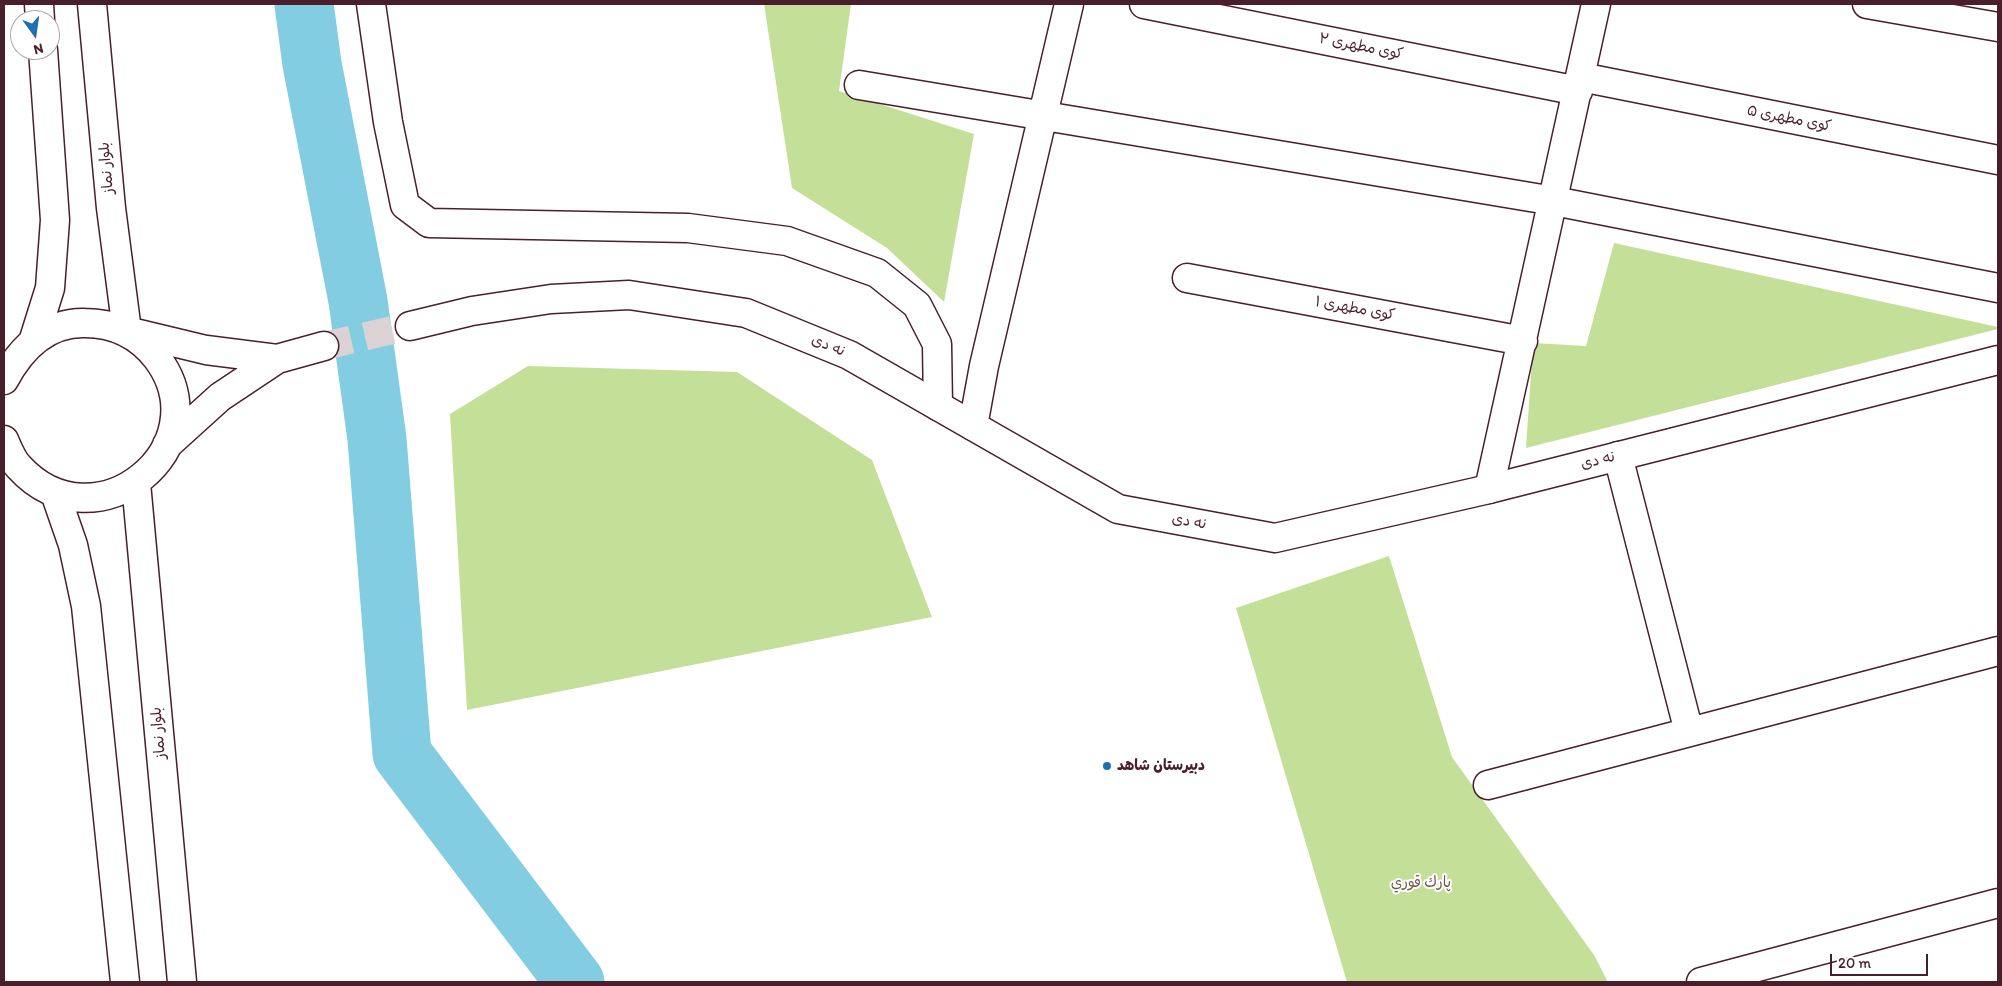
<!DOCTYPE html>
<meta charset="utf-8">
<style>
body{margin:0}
#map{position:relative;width:2002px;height:986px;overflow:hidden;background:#fff;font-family:Itim,sans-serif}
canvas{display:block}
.frame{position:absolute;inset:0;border:5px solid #4a1f2b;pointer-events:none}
.north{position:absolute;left:10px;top:10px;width:50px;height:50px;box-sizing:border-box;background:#fff;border:1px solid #b7a5aa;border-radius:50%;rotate:166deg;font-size:14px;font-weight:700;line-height:20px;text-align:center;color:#4a1f2b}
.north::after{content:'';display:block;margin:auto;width:18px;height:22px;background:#1f6fb2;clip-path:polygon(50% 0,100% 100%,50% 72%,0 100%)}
.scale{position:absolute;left:1830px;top:954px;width:98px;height:22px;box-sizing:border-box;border:2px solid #4a1f2b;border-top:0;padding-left:6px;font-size:15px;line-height:18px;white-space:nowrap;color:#4a1f2b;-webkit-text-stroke:4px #fff;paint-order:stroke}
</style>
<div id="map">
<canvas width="2002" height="986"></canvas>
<div class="frame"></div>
<div class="north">N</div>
<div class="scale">20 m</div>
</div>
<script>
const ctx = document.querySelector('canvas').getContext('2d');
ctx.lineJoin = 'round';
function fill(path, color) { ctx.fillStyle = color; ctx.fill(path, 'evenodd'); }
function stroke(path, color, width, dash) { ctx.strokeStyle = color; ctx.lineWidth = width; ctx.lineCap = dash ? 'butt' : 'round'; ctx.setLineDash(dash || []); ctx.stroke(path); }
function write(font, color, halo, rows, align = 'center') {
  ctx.font = font + ' Itim,"Playpen Sans Arabic",sans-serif'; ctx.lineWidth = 4; ctx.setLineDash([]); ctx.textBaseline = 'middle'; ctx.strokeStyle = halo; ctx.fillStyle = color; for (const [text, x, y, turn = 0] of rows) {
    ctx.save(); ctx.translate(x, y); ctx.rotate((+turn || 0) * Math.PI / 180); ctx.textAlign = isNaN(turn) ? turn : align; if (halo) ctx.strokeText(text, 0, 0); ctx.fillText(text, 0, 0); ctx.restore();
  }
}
fill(new Path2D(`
 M764 4H851L839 91 974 134 944 302 887 248 792 188Z
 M1614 243 1998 327V329L1526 448 1533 343 1586 346Z
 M528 366 737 372 872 460 932 617 467 710 450 414Z
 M1389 556 1452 757 1594 955 1608 982H1347L1236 608Z`), '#c4e098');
stroke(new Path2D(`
 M304 4 312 64 358 301 377 439 402 754 575 982`), '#82cde2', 59);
stroke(new Path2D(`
 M324 346 410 326`), '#dbd2d5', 28, [28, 14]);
const street = new Path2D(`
 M371 4 388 122 405 205 429 223 688 228 787 241 877 273 917 305 937 344 938 406
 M1144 4 1578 91
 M1867 4 1998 27
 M1581 77 1998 160
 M859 85 1554 201 1998 288
 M1187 278 1523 341
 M973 426 984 366 1069 4
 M1618 456 1689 732
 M1489 489 1596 4
 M1488 785 1998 651
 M1701 982 1998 903`);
const secondary = new Path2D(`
 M39 4 40 20
 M92 4 111 208 127 331 206 350 277 359 220 397 167 445
 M410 326 472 311 551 299 629 295 746 313 849 355 1118 509 1275 538 1489 489 1998 360
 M34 339 50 288 55 220 43 50
 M277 359 324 346
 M4 380C21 348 47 322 85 323 114 323 139 335 157 358 223 446 96 551 19 467 12 460 8 449 4 440
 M136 483 182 982
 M55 493 73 545 86 606 125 982`);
stroke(street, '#4a1f2b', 31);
stroke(secondary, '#4a1f2b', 31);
stroke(street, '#fff', 28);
stroke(secondary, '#fff', 28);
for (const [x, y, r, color] of [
 [1107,766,5,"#1f6fb2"]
]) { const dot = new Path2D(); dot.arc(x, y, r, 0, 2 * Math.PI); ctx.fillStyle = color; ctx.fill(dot); stroke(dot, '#fff', 2); }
write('15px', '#4a1f2b', '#fff', [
 ["کوی مطهری ۲",1361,47,11],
 ["کوی مطهری ۵",1789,119,11],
 ["بلوار نماز",107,168,-95],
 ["کوی مطهری ۱",1355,309,10],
 ["نه دی",828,346,22],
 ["نه دی",1598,461,-14],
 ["نه دی",1189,522,10],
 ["بلوار نماز",159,733,-95]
]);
write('bold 15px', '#4a1f2b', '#fff', [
 ["دبیرستان شاهد",1117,766]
], 'left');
write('15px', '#6f594c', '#fff', [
 ["پارك قوري",1421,883]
]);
</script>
